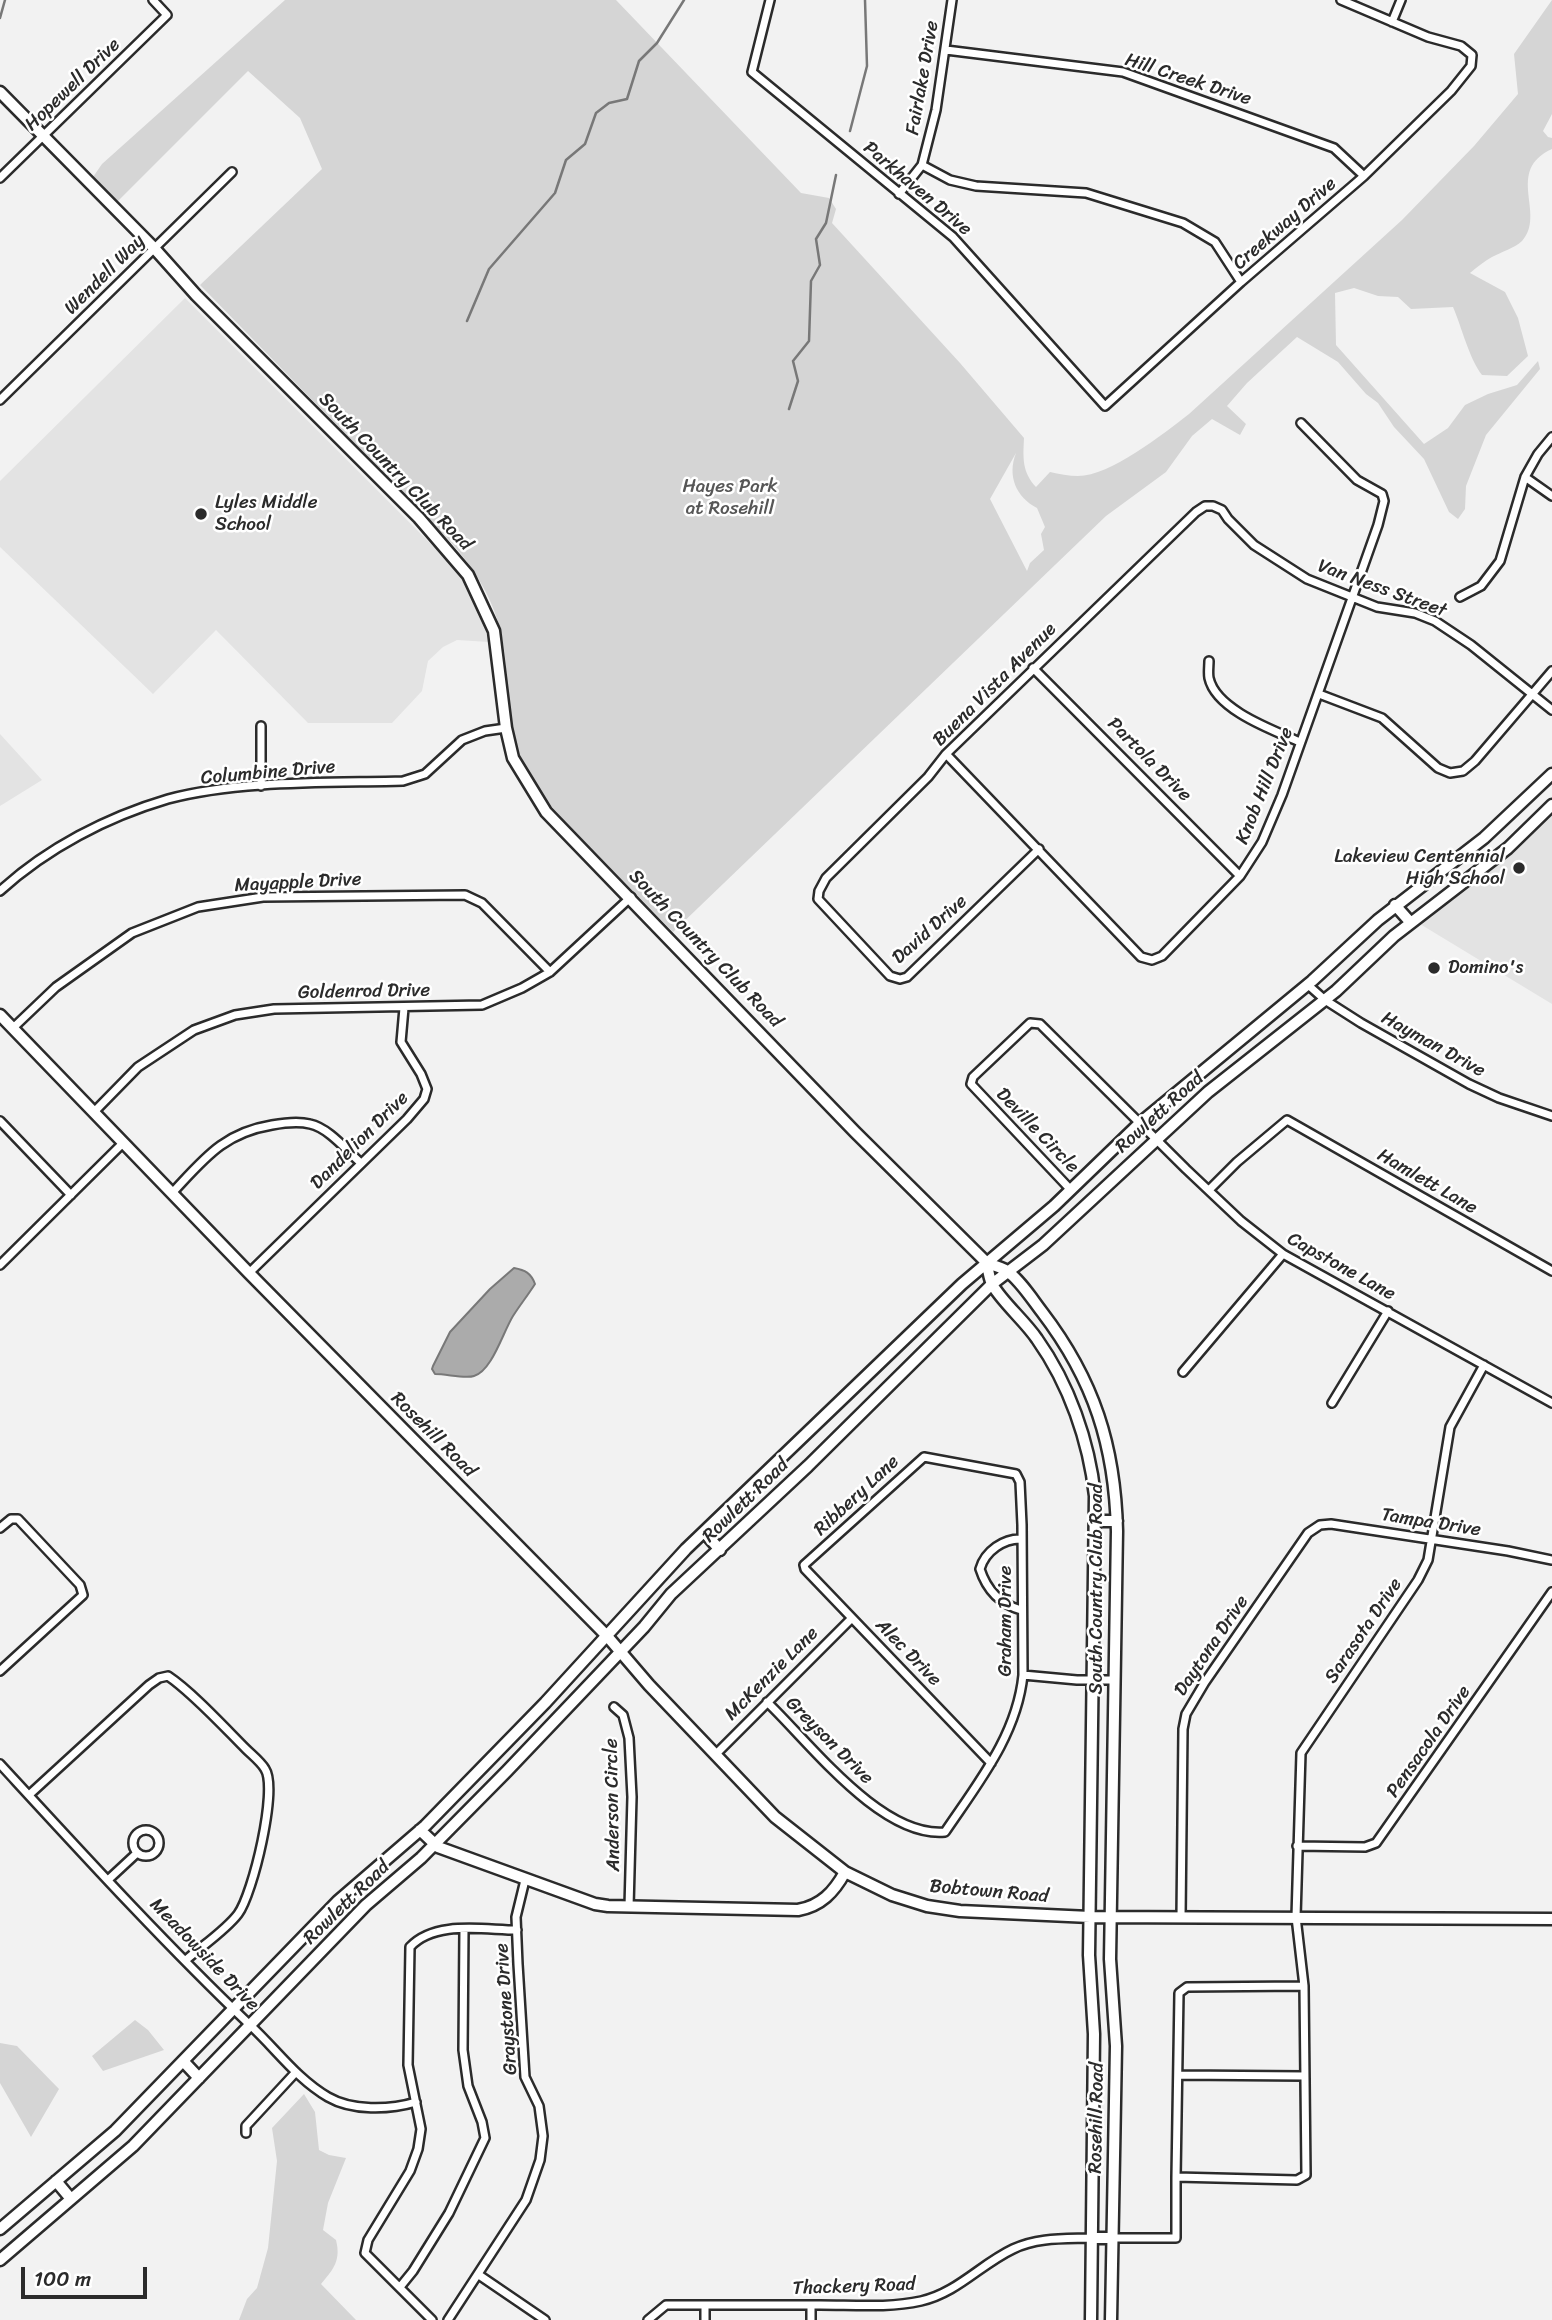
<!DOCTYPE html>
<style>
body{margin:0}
#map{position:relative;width:1552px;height:2320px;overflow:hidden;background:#f2f2f2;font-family:Sriracha,sans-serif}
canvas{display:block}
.scale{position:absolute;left:21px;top:2267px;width:126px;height:32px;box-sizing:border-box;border:4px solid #2b2b2b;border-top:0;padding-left:9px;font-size:21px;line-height:24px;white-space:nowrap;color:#2b2b2b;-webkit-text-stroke:5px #fff;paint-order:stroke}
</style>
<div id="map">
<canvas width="1552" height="2320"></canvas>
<div class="scale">100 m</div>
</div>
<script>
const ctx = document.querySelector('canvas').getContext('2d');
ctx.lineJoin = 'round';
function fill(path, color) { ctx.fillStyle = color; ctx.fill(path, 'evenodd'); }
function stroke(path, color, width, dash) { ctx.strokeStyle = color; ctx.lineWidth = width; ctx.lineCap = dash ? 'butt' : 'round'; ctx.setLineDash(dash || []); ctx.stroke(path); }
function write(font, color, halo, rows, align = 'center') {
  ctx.font = font + ' Sriracha,sans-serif'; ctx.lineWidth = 5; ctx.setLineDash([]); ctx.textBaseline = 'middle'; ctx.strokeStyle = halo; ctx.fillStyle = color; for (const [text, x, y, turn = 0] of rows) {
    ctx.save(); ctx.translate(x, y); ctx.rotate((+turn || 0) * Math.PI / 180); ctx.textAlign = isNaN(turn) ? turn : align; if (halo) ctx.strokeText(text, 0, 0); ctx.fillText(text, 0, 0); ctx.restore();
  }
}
fill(new Path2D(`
 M185 298 452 565 474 596 489 642 457 640 443 647 428 661 422 691 392 723H308L216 630 153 694 0 547V481Z
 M0 734 42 780 0 806Z
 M1552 812V1004L1420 924Z`), '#e3e3e3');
fill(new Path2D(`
 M285 0H616L801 193 829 198 836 209 832 223 960 363 1024 438C1023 458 1022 472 1036 487L1050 472C1059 474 1069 476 1078 476 1110 476 1163 434 1189 414L1402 220 1474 146 1518 94 1514 54 1552 0V114L1543 131 1548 137 1552 138V149C1504 171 1547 214 1522 241 1515 248 1501 252 1492 257 1485 261 1477 267 1470 273L1505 292 1518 318 1528 356 1507 376 1482 375C1469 358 1462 328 1453 307L1411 309 1398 297 1378 296 1354 288 1335 293 1336 345 1424 444 1448 428 1465 405 1488 394 1517 385 1538 361 1540 369 1486 435 1466 486 1465 509 1458 519 1449 512 1424 459 1394 427 1378 403 1366 394 1338 362 1297 337 1247 383 1227 406 1246 424 1240 435 1212 419 1192 436 1166 472 1106 516 673 932C647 905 620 878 594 851 565 821 535 794 519 755 505 720 509 685 504 649 498 605 476 569 446 537L200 285 322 169 300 118 248 71 117 202 93 177 102 164ZM1016 453C1007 476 1016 497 1037 508L1045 527 1041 534 1044 550 1030 563 1027 571 990 499Z
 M135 2020 148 2030 164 2050 103 2071 92 2056Z
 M0 2043 17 2046 59 2089 31 2137 0 2083Z
 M304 2094 315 2112 319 2150 329 2155 346 2158 328 2203 323 2230 336 2240C341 2260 334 2269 321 2284L356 2320H239L247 2299 257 2288 268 2248 277 2161 272 2128Z`), '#d5d5d5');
const water = new Path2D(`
 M514 1268C525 1270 531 1273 535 1284 528 1295 520 1305 513 1316 503 1332 492 1371 474 1376 465 1379 447 1374 435 1374L432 1369 433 1366 450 1332 490 1289Z`);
fill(water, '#ababab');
stroke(water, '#787878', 2);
stroke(new Path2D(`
 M0 18 5 0
 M850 131 867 66 865 0
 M467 321 489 269 555 193 566 160 585 144 596 113 609 103 627 99 639 61 657 43 684 0
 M789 409 798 381 793 361 809 341 811 281 820 265 816 239 826 223 836 175`), '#787878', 2.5);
const street = new Path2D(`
 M770 0 752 72 953 237 1105 406 1241 282 1364 176 1451 91 1471 66 1472 55 1461 46 1428 37 1341 0
 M1392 22 1401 0
 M946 50 1123 72 1334 148 1364 176
 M922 165 950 180 976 186 1086 193 1183 223 1215 242 1241 282
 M0 178 167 15 153 0
 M899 194 922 165 936 110 952 0
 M0 400 232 172
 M1525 477 1552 496
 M1460 597 1481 586 1500 561 1525 477 1538 454 1552 437
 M1209 661C1209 666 1208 673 1209 678 1216 710 1273 730 1300 742
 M1033 668 1240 876
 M1319 694 1382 718 1438 768 1450 773 1463 771 1475 761 1552 671
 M261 726V786
 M946 754 1141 957 1152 960 1162 956 1240 876 1262 842 1282 795 1378 525 1384 501 1382 494 1357 480 1301 423
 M1039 849 907 977 900 979 890 976 818 899 819 891 826 878 928 777 946 754 1196 512 1205 506H1213L1222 510 1228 519 1254 545 1307 579 1377 607 1415 613 1435 621 1471 645 1552 710
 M0 891C47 848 107 817 168 799 238 780 331 783 403 781L425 774 462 740 485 731 506 728
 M1307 984 1325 1000 1361 1023 1469 1084 1499 1098 1552 1116
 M13 1028 56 987 132 933 198 907 263 897 465 895 482 903 550 972
 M94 1112 138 1067 194 1030 235 1015 274 1009 482 1005 522 988 550 972 631 897
 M0 1121 71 1195
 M1070 1189 971 1084 973 1077 1030 1023 1040 1024 1186 1169 1241 1221 1283 1254 1552 1403
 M1209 1190 1237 1162 1287 1120 1552 1271
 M172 1193C204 1159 223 1133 272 1125 283 1123 298 1121 310 1124 329 1128 347 1151 361 1163
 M0 1265 123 1143
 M249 1273 407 1119 424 1099 427 1089 421 1074 401 1042 404 1008
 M1183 1372 1283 1254
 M1332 1403 1388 1311
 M0 1528 11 1519H18L80 1585 83 1595 0 1671
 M1021 1610C1000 1604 987 1591 980 1569 985 1551 1004 1538 1022 1539
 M1023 1675 1077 1680H1115
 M767 1702C810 1743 881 1838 945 1832 978 1783 1017 1735 1023 1675L1022 1525 1020 1482 1016 1474 924 1457 804 1565 805 1569 991 1763
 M614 1707 623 1715 629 1738 632 1797 629 1907
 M716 1754 852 1618
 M0 1764C81 1852 163 1942 250 2025 276 2049 297 2079 328 2097 352 2111 389 2110 416 2102
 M29 1795 149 1685 159 1678 168 1676C192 1692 225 1728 246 1749 252 1755 261 1762 265 1769 278 1789 253 1894 238 1914 226 1930 202 1946 186 1960
 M133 1843a13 13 0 1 1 26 0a13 13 0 1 1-26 0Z
 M1297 1846 1365 1847 1376 1843 1552 1592
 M109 1879 137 1853
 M1181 1917 1183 1729 1186 1714 1205 1682 1308 1533 1320 1525 1331 1524 1508 1551 1552 1560
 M1304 1986 1187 1987 1179 1993 1176 2177 1297 2180 1306 2175 1304 1986 1296 1917 1301 1753 1418 1580 1428 1560 1450 1427 1484 1365
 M1178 2075 1304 2076
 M246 2133V2126L296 2072
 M1113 2238H1176V2177
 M479 2275 545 2320
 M400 2287 413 2271 449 2213 485 2138 482 2122 468 2086 463 2050 464 1929
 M432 2320 365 2253 368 2240 410 2171 418 2149 421 2129 408 2065 410 1947C435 1920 484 1930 517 1930
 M448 2320 526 2200 540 2160 543 2136 539 2106 525 2077 518 1964 516 1917 525 1880
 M648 2320 666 2305C717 2305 769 2305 820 2305 854 2305 889 2308 921 2301 957 2293 981 2264 1013 2249 1038 2237 1065 2239 1092 2238
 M705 2320V2305
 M811 2320V2305`);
const secondary = new Path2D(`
 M0 92 154 248 196 295 419 518 468 575 494 631 506 728 513 758 546 812 855 1132 987 1263C993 1265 1001 1267 1007 1271 1020 1280 1032 1299 1042 1312 1094 1380 1115 1446 1117 1531L1110 1959 1116 2046 1111 2320
 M1395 905 1411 923
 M0 1015 249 1273 607 1636 649 1685 775 1817 845 1872
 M987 1263C988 1269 989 1278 992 1284 1001 1301 1025 1321 1037 1339 1069 1384 1089 1441 1095 1496L1089 1955 1094 2034 1091 2320
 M1096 1521H1117
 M705 1533 720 1550
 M420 1830 438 1847 595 1904 608 1906 798 1910C821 1906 834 1892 845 1872L892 1895 927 1906 960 1911 1090 1917 1552 1919
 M184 2062 199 2078
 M56 2181 71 2199
 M0 2229 115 2131 338 1901 425 1826 545 1703 686 1549 962 1284 1054 1206 1140 1123 1312 981 1378 920 1484 838 1552 774
 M1092 2238H1113
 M0 2260 133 2146 366 1905 421 1858 507 1771 644 1627 671 1594 808 1466 992 1284 1043 1245 1208 1092 1336 991 1394 936 1508 848 1552 805`);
stroke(street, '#2b2b2b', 12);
stroke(secondary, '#2b2b2b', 15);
stroke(street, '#fff', 7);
stroke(secondary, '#fff', 10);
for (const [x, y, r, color] of [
 [201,514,7,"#2b2b2b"],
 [1519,868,7,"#2b2b2b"],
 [1434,968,7,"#2b2b2b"]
]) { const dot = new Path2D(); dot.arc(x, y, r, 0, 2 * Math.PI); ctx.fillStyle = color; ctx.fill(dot); stroke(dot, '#fff', 2.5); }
write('19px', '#2b2b2b', '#fff', [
 ["Fairlake Drive",923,78,-80],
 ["Hill Creek Drive",1188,80,18],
 ["Hopewell Drive",73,85,-44],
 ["Parkhaven Drive",917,189,40],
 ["Creekway Drive",1285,224,-41],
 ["Wendell Way",105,275,-45],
 ["South Country Club Road",395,472,46],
 ["Van Ness Street",1382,589,20],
 ["Buena Vista Avenue",995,685,-45],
 ["Partola Drive",1149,760,45],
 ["Columbine Drive",268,773,-5],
 ["Knob Hill Drive",1265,786,-68],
 ["Mayapple Drive",298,883,-3],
 ["David Drive",930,930,-42],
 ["South Country Club Road",705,949,46],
 ["Goldenrod Drive",364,992,-1],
 ["Hayman Drive",1433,1045,29],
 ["Rowlett Road",1160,1113,-42],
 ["Deville Circle",1037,1131,46],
 ["Dandelion Drive",360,1141,-45],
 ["Hamlett Lane",1427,1182,30],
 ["Capstone Lane",1341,1267,29],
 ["Rosehill Road",433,1435,45],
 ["Ribbery Lane",857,1496,-43],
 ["Rowlett Road",746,1501,-44],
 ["Tampa Drive",1431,1523,9],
 ["South Country Club Road",1097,1589,-90],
 ["Graham Drive",1006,1621,-90],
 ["Sarasota Drive",1364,1631,-56],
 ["Daytona Drive",1212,1646,-56],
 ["Alec Drive",908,1653,46],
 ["McKenzie Lane",772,1674,-45],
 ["Greyson Drive",829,1741,45],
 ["Pensacola Drive",1429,1742,-55],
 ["Anderson Circle",613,1805,-91],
 ["Bobtown Road",989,1892,5],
 ["Rowlett Road",347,1903,-44],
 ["Meadowside Drive",204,1955,46],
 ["Graystone Drive",507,2009,-94],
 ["Rosehill Road",1097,2118,-89],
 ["Thackery Road",854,2287,-2]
]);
write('19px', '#565656', '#fff', [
 ["Hayes Park",730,487],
 ["at Rosehill",730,509]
]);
write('19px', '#2b2b2b', '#fff', [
 ["Lyles Middle",215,503],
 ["School",215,525],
 ["Lakeview Centennial",1505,857,"right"],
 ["High School",1505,879,"right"],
 ["Domino's",1448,968]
], 'left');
</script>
